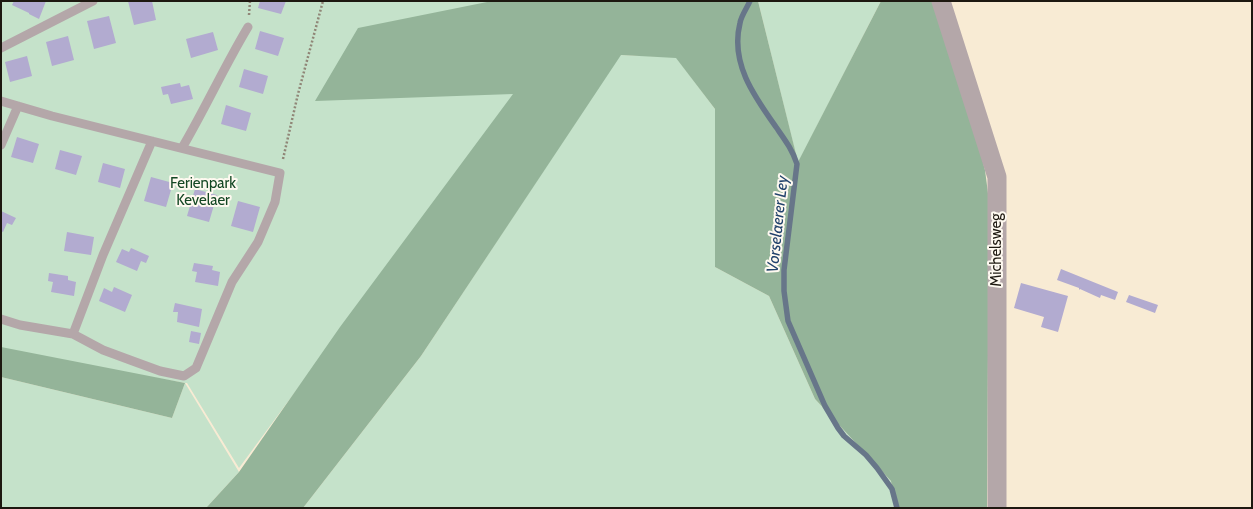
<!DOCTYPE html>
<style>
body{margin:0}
#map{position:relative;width:1253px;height:509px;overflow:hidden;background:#f8ebd4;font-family:Cabin,sans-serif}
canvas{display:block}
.frame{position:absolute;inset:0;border:2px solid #1d1810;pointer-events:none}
</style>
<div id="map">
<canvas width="1253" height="509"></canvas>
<div class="frame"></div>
</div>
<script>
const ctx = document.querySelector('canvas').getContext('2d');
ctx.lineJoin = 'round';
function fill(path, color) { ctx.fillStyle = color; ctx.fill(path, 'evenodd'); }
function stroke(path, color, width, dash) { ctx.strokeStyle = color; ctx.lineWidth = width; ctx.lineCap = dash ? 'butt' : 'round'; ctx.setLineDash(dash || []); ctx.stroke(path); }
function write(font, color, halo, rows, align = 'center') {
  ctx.font = font + ' Cabin,sans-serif'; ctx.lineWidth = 4; ctx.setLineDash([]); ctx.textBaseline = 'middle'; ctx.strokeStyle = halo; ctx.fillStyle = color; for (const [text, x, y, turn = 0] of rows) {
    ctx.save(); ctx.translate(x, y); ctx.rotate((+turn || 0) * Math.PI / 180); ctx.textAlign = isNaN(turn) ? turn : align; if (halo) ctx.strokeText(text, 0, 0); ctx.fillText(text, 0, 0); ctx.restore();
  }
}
fill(new Path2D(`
 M1 1H554L515 94 239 468 187 383H185L239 472 206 508H1V377L172 418 185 383 1 351Z
 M758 1H881L798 163Z
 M620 55 676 57 715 109V267L769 296 815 399 891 481 895 508H303L421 356Z`), '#c5e2ca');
fill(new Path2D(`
 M492 1H758L798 162 881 1H941L985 170 989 201 987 508H895L891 481 815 399 769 296 715 267V109L676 58 621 55 421 356 303 508H206L239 472 340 327 513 94 315 101 358 28Z
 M1 347 185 383 172 418 1 377Z`), '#94b499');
stroke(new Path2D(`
 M750 1C747 8 741 16 740 23 730 63 754 96 776 127 785 140 792 149 797 164L784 270V291L788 321 825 406 838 428 844 436 866 455 877 468 892 489 897 508`), '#677689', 5.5);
fill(new Path2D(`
 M14 1H46L39 19 29 14V13L12 5Z
 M128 1H152L156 20 134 25Z
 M260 1H286L281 14 258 8Z
 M109 16 116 43 94 49 87 21Z
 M260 31 284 38 278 56 255 49Z
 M213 32 218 50 191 58 186 39Z
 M68 36 74 60 52 66 46 42Z
 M27 56 32 76 10 82 5 62Z
 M244 69 268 76 263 94 239 87Z
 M180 83 181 87 189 85 193 99 171 104 168 94 163 95 161 87Z
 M226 105 251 113 246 131 221 124Z
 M17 137 39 144 33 163 11 157Z
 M60 150 82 156 76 175 55 169Z
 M103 163 125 169 120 188 98 182Z
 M151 177 173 183 166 207 144 201Z
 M195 189 217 195 209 222 187 216Z
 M238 201 260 207 253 232 231 226Z
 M1 211 16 218 12 225 7 223 3 232 1 231Z
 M67 232 94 237 91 255 64 251Z
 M131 248 149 256 146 263 141 261 137 271 116 262 122 249 129 252Z
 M194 263 213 266 212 270 220 272 218 286 195 282 197 272 192 271Z
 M1061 269 1118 292 1115 300 1101 295 1100 298 1080 289 1079 290V288L1057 280Z
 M49 273 68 276V280L76 282 74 296 51 292 53 282 48 281Z
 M1021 283 1068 296 1058 332 1041 327 1044 317 1014 308Z
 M114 287 132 295 125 312 99 301 104 288 112 292Z
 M1129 295 1158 305 1155 313 1126 302Z
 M175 303 202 309 199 327 177 322 178 312H173Z
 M191 331 201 333 199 344 189 342Z`), '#b2abd0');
stroke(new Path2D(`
 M249 15 250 1
 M283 159 298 94 323 1`), '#908677', 2.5, [2, 2]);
stroke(new Path2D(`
 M1 48 93 1
 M1 101 52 116 280 173 275 202 258 242 232 282 196 368 184 376 160 371 130 360 103 350 73 334 20 325 1 319
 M1 145 18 106
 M182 148C205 109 224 67 248 27
 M73 334 103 255 152 141`), '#b4a7a9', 9);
stroke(new Path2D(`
 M941 1 997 177V508`), '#b4a7a9', 19);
write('15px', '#134723', '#fef9f0', [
 ["Ferienpark",203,184],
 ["Kevelaer",203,201]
]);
write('15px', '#1d1810', '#fef9f0', [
 ["Michelsweg",997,250,-90]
]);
write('italic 16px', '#21426c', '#fef9f0', [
 ["Vorselaerer Ley",778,224,-84]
]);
</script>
